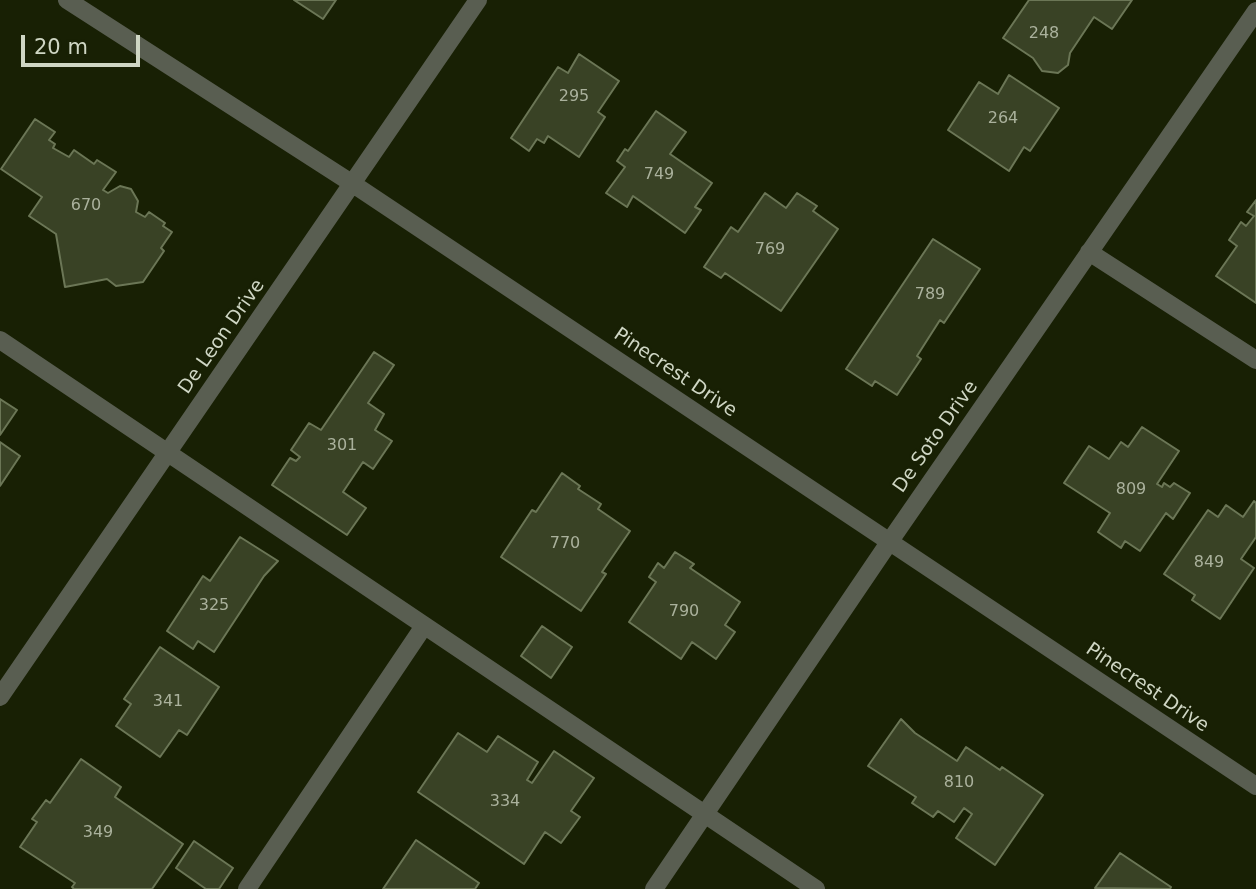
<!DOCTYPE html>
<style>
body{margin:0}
#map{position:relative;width:1256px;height:889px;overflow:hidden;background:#182004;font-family:"DejaVu Sans",sans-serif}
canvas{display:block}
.scale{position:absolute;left:21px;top:35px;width:119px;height:32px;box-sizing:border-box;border:4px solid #cfd6c4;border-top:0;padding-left:9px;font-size:21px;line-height:24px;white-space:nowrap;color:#cfd6c4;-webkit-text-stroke:5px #182004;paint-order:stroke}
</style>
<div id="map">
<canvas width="1256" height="889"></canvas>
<div class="scale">20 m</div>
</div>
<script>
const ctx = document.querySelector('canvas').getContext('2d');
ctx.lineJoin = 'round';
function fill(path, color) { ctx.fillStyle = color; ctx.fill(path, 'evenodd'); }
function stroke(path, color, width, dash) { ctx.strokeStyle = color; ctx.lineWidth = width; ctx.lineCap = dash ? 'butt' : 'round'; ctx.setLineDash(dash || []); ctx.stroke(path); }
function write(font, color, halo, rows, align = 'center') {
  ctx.font = font + ' "DejaVu Sans",sans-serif'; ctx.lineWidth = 5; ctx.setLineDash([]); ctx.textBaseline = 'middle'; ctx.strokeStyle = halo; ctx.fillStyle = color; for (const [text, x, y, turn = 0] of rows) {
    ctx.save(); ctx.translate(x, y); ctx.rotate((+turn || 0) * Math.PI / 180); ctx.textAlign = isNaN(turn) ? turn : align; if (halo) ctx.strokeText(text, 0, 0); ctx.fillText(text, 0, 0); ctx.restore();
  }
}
const building = new Path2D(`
 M294 0H336L323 19Z
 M1029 0H1132L1112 29 1094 17 1070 53 1068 65 1058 73 1042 71 1033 58 1003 38Z
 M579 54 619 81 598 112 605 117 579 157 548 136 544 143 537 139 529 151 511 138 558 67 568 73Z
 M1009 75 1059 108 1030 151 1024 147 1009 171 948 130 979 82 998 94Z
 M656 111 686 132 670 154 712 183 695 207 701 210 685 233 633 196 627 207 606 193 625 167 617 161 625 149 628 151Z
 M35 119 55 132 49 140 55 144 53 148 69 157 74 150 94 164 97 160 116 172 103 190 108 193 120 186 131 189 138 201 136 212 145 217 149 212 165 223 163 226 172 232 161 248 164 251 143 282 116 286 107 279 65 287 56 234 29 216 42 197 1 169Z
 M765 193 786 208 797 193 817 206 813 211 838 229 781 311 725 273 721 278 704 267 731 227 738 232Z
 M1256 200V303L1216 276 1237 246 1229 240 1241 222 1246 226 1254 216 1247 212Z
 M933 239 980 269 944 323 940 320 917 356 921 359 897 395 875 381 872 386 846 369Z
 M374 352 394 365 368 403 384 414 375 430 392 441 373 469 363 462 343 492 366 508 347 535 272 485 290 458 296 461 300 457 291 450 309 423 321 430Z
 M0 399 17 410 0 435Z
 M1142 427 1179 451 1157 484 1162 487 1164 483 1170 487 1174 483 1190 493 1173 519 1166 513 1140 551 1125 541 1121 548 1098 532 1110 513 1064 483 1089 446 1109 459 1121 442 1128 447Z
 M0 442 20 456 0 486Z
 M562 473 580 486 578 489 601 504 598 509 630 531 602 572 606 574 581 611 501 557 532 510 536 512Z
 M1254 501 1256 503V537L1241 559 1254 568 1220 619 1192 600 1195 595 1164 574 1208 510 1218 517 1226 505 1243 517Z
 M240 537 278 561 264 576 214 652 198 641 193 649 167 631 203 576 210 581Z
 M675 552 694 564 690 568 740 602 725 625 735 632 716 659 692 642 681 659 629 622 656 582 649 577 658 563 664 568Z
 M542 626 572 647 551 678 521 656Z
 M160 647 219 687 187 735 179 730 160 757 116 726 131 704 124 699Z
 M901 719 915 733 957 761 966 747 1000 770 1002 767 1043 795 995 865 956 838 972 814 964 808 954 822 938 811 933 817 912 803 916 797 868 766Z
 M458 733 487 752 498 736 538 762 527 780 532 783 554 751 594 778 571 811 580 817 561 843 545 832 524 864 418 792Z
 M81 759 121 787 115 797 183 844 152 889H74L72 887 75 883 20 847 37 822 32 819 46 800 50 803Z
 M416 840 479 883 475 889H383Z
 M194 841 233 868 219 889H206L176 868Z
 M1120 853 1171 887 1170 889 1095 888Z`);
fill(building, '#394225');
stroke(building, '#6b7656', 2);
stroke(new Path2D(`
 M67 0 353 184 1256 786
 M1089 252 1256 360
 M0 340 816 889
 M0 697 478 0
 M247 889 424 626
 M654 889 890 541 1256 11`), '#595e51', 18);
write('16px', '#aab19c', null, [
 ["248",1044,34],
 ["295",574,97],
 ["264",1003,119],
 ["749",659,175],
 ["670",86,206],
 ["769",770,250],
 ["789",930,295],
 ["301",342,446],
 ["809",1131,490],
 ["770",565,544],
 ["849",1209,563],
 ["325",214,606],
 ["790",684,612],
 ["341",168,702],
 ["810",959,783],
 ["334",505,802],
 ["349",98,833]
]);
write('19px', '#cfd6c4', '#182004', [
 ["De Leon Drive",222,337,-55],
 ["Pinecrest Drive",675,373,34],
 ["De Soto Drive",936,437,-55],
 ["Pinecrest Drive",1147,688,34]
]);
</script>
